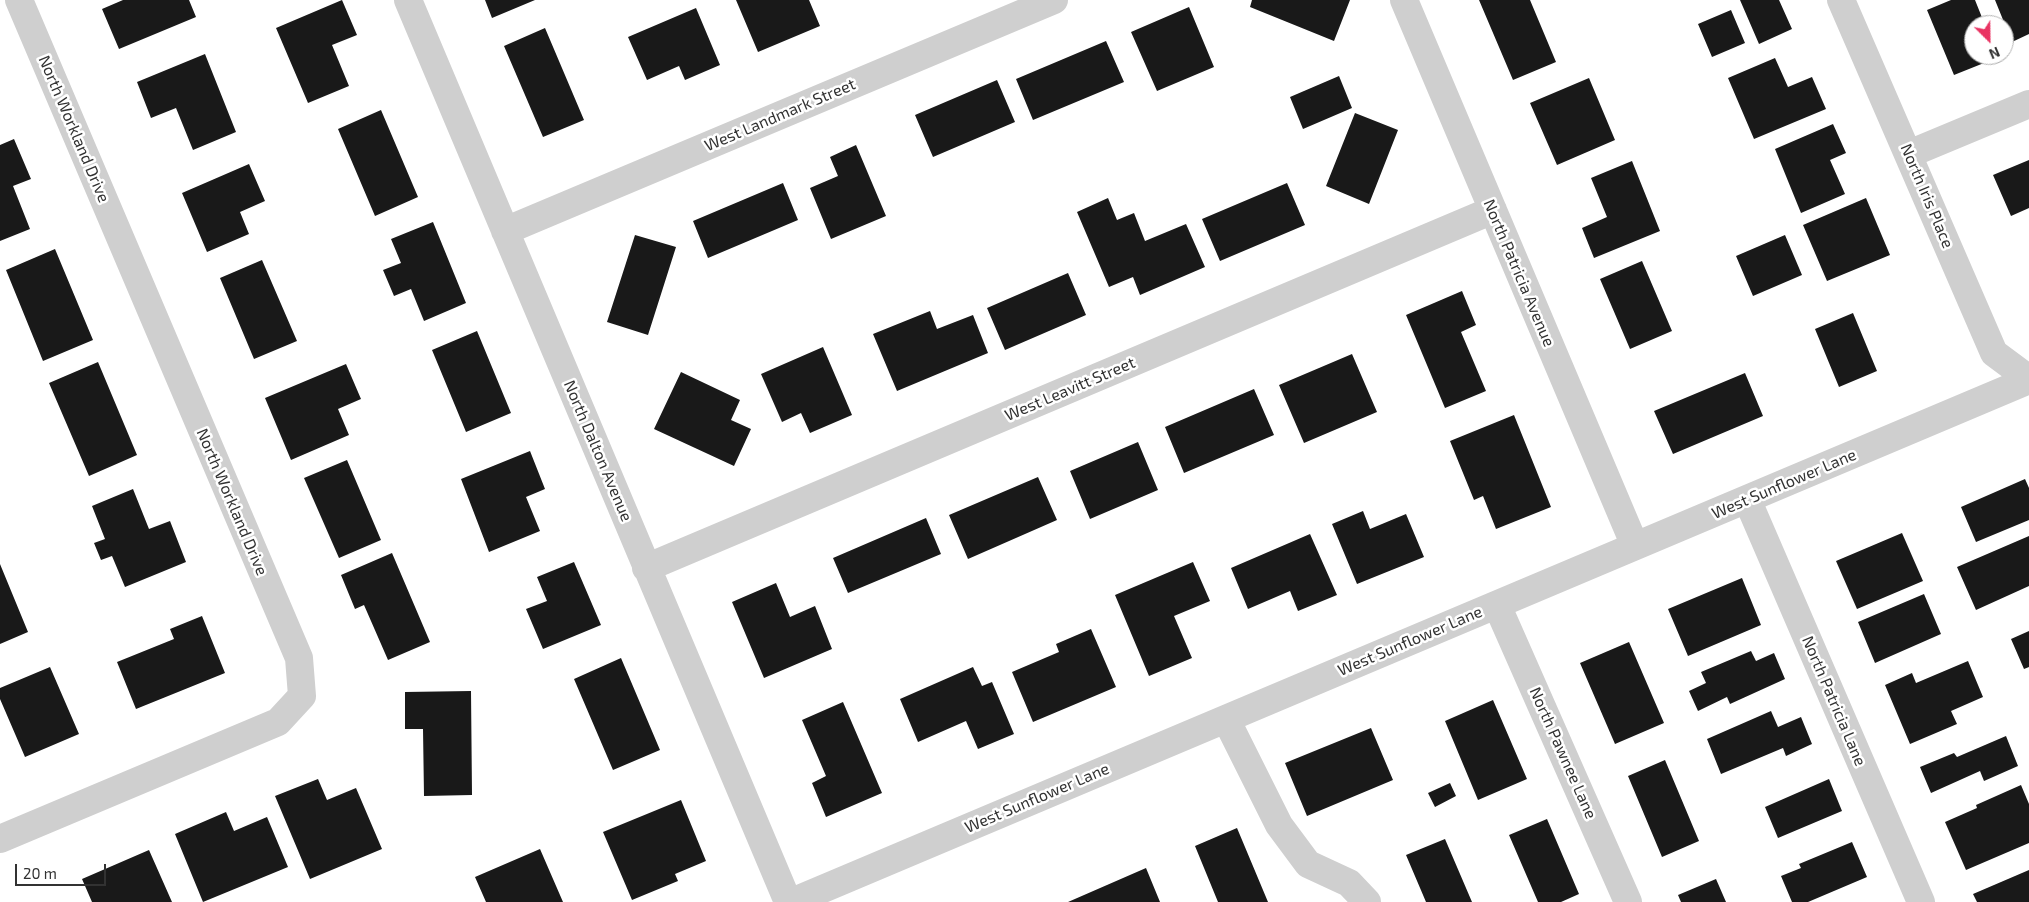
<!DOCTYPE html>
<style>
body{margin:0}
#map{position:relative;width:2029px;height:902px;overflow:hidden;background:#fff;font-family:"Exo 2",sans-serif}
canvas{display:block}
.north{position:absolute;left:1964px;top:15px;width:50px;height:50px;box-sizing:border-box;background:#fff;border:1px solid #adadad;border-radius:50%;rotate:157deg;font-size:14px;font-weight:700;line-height:20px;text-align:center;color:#323232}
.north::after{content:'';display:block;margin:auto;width:18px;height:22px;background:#e93463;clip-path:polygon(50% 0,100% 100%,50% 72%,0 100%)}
.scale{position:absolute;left:15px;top:864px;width:91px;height:22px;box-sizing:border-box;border:2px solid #323232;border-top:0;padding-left:6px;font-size:15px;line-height:18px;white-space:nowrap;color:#323232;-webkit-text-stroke:4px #fff;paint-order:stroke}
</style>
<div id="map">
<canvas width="2029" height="902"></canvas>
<div class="north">N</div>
<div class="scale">20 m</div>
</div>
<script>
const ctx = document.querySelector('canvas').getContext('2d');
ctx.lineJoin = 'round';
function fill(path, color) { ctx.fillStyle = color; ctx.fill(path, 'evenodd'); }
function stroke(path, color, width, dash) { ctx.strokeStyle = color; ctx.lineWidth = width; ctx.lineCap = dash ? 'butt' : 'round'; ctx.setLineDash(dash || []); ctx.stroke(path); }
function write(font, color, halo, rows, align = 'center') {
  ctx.font = font + ' "Exo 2",sans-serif'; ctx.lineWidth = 5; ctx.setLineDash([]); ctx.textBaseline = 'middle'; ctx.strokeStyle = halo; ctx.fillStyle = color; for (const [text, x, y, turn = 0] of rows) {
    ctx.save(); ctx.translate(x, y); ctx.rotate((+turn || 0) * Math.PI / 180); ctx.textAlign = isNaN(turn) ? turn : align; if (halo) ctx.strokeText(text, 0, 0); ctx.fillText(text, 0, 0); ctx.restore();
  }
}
fill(new Path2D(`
 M123 0H189L196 17 119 49 102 9Z
 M342 0 357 35 332 45 349 86 308 103 276 28Z
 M485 0H535L492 18Z
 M736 0H809L820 26 758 52Z
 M1252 0H1350L1334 41 1250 7Z
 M1479 0H1530L1556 62 1513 80Z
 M1740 0H1779L1792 29 1759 44Z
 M1951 0H1975L1985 25H1974V55H1998L1999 57 1954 75 1927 10Z
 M1995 0H2029V34L2012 42Z
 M1189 7 1214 67 1157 91 1131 32Z
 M696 8 720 65 685 80 679 66 647 80 628 37Z
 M1731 10 1745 43 1712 57 1698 24Z
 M545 28 584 120 543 137 504 46Z
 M1106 41 1124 82 1033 120 1016 79Z
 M205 54 236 132 193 150 176 108 151 118 137 82Z
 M1775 58 1788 87 1812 77 1826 109 1754 139 1728 78Z
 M1339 76 1352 108 1303 129 1290 97Z
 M1589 78 1615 140 1557 165 1530 103Z
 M997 80 1015 122 933 157 915 115Z
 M381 110 418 197 375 216 338 129Z
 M1355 113 1398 130 1369 204 1326 186Z
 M1833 124 1846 153 1830 160 1845 194 1801 213 1775 149Z
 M14 139 31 179 13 186 30 229 0 241V145Z
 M856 145 886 216 831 239 810 188 838 176 830 157Z
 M2029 160V208L2011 216 1993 175Z
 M1632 161 1660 231 1594 258 1582 228 1607 217 1591 178Z
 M249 164 265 201 240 212 249 234 207 252 182 193Z
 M783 183 798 220 708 258 693 221Z
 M1287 183 1305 225 1220 261 1202 219Z
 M1108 198 1117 220 1134 213 1145 241 1186 224 1205 267 1140 295 1133 277 1109 287 1077 212Z
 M1866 198 1890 255 1827 281 1803 225Z
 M433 222 466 303 424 321 411 289 394 296 383 270 401 263 391 239Z
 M635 235 676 247 648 335 607 322Z
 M1785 235 1802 275 1753 296 1736 256Z
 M55 249 93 340 43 361 6 270Z
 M262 260 297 341 254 359 220 278Z
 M1642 261 1672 331 1630 349 1600 279Z
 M1068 273 1086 315 1005 350 987 308Z
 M1462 291 1476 325 1461 332 1486 391 1445 408 1406 315Z
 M930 311 937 329 973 315 988 353 897 391 873 334Z
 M1853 313 1877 371 1839 387 1815 329Z
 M477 331 511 413 466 432 432 350Z
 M823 347 852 415 810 433 801 413 782 422 761 374Z
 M1352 354 1377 412 1304 443 1279 385Z
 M98 362 137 455 89 476 49 383Z
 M346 364 361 399 338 409 349 435 291 460 265 398Z
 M681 372 740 400 731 420 751 429 734 466 654 429Z
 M1745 373 1763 416 1673 454 1654 411Z
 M1254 389 1274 435 1184 473 1165 427Z
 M1514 415 1551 507 1496 529 1483 496 1474 500 1450 441Z
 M1138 442 1158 490 1090 519 1070 471Z
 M530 451 545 489 526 497 540 531 489 552 461 479Z
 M347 460 381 540 339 558 304 478Z
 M1038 477 1057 520 968 559 949 515Z
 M2025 479 2029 488V520L1976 542 1961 507Z
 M133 489 149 529 170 521 186 562 125 587 112 556 101 560 94 543 105 539 92 506Z
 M1363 511 1370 529 1406 514 1424 557 1357 584 1332 524Z
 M926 518 941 554 848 593 833 558Z
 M1902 533 1923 581 1857 609 1836 561Z
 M1310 534 1337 595 1298 611 1290 591 1248 609 1231 568Z
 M2029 536V586L1976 610 1957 567Z
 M392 553 430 642 388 660 364 605 355 609 341 575Z
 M574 562 601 625 543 649 526 609 547 601 537 577Z
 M1193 562 1210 601 1174 616 1192 658 1149 676 1115 595Z
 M0 564 28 632 0 644Z
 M1742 578 1761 625 1688 656 1668 609Z
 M776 583 790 617 815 606 832 649 764 678 732 602Z
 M1924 594 1941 634 1875 663 1858 622Z
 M202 616 225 673 136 709 117 662 174 639 170 629Z
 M1091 629 1116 687 1033 722 1012 672 1059 652 1056 644Z
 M2029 631V667L2024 669 2011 639Z
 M1629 642 1664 723 1615 744 1580 663Z
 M1751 651 1756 661 1774 653 1785 679 1730 704 1727 697 1698 711 1689 691 1706 683 1701 672Z
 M621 658 660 750 613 770 574 679Z
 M1968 661 1983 697 1951 711 1957 724 1910 744 1885 685 1912 673 1916 683Z
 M50 667 79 734 25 757 0 699V688Z
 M973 667 982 686 992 682 1014 734 978 749 966 721 918 742 900 699Z
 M471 691 472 795 424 796 423 729H405V692Z
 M1493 700 1527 779 1478 800 1445 721Z
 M843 702 882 793 826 817 812 783 826 776 802 720Z
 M1771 711 1778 727 1801 717 1812 744 1786 756 1783 748 1721 774 1707 739Z
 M1371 728 1393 780 1307 816 1285 763Z
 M2006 736 2018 766 1984 781 1980 771 1931 793 1920 767 1954 753 1957 757Z
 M1665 760 1699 841 1662 857 1628 776Z
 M318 779 327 800 356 788 382 849 310 879 275 796Z
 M1829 779 1842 811 1778 838 1765 807Z
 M1450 783 1456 796 1435 807 1428 793Z
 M2021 785 2029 804V843L1966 870 1945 822 1977 808 1976 805Z
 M681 800 706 861 675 874 678 881 632 900 603 832Z
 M226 812 234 831 267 817 288 867 203 902 175 834Z
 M1547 819 1579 894 1561 902H1538L1509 835Z
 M1237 828 1268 902H1218L1195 846Z
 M1445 839 1472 902H1426L1406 855Z
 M1852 842 1867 877 1808 902H1792L1781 876 1801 868 1799 864Z
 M540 849 563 902H486L475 877Z
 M149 850 172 902H92L82 879Z
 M1146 868 1160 902H1068Z
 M2029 870V902H1977L1973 894Z
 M1716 879 1726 902H1681L1678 895Z`), '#191919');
stroke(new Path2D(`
 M408 0 788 902
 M1404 0 1635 546
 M1841 0 1994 353 2029 379
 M1909 154 2029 104
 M505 231 1054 0
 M1747 499 1921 902
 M646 568 1493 210
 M1497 605 1628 902
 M1226 719 1279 825 1308 864 1349 883 1367 902
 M0 839 278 722 302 696 299 658 19 0
 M792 902 2029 380`), '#cfcfcf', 28);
write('16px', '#323232', '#fff', [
 ["West Landmark Street",780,115,-23],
 ["North Workland Drive",74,129,67],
 ["North Iris Place",1927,196,67],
 ["North Patricia Avenue",1519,273,67],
 ["West Leavitt Street",1070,389,-23],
 ["North Dalton Avenue",598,451,67],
 ["West Sunflower Lane",1784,484,-23],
 ["North Workland Drive",232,502,67],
 ["West Sunflower Lane",1410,641,-23],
 ["North Patricia Lane",1834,701,67],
 ["North Pawnee Lane",1563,753,66],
 ["West Sunflower Lane",1037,798,-23]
]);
</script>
